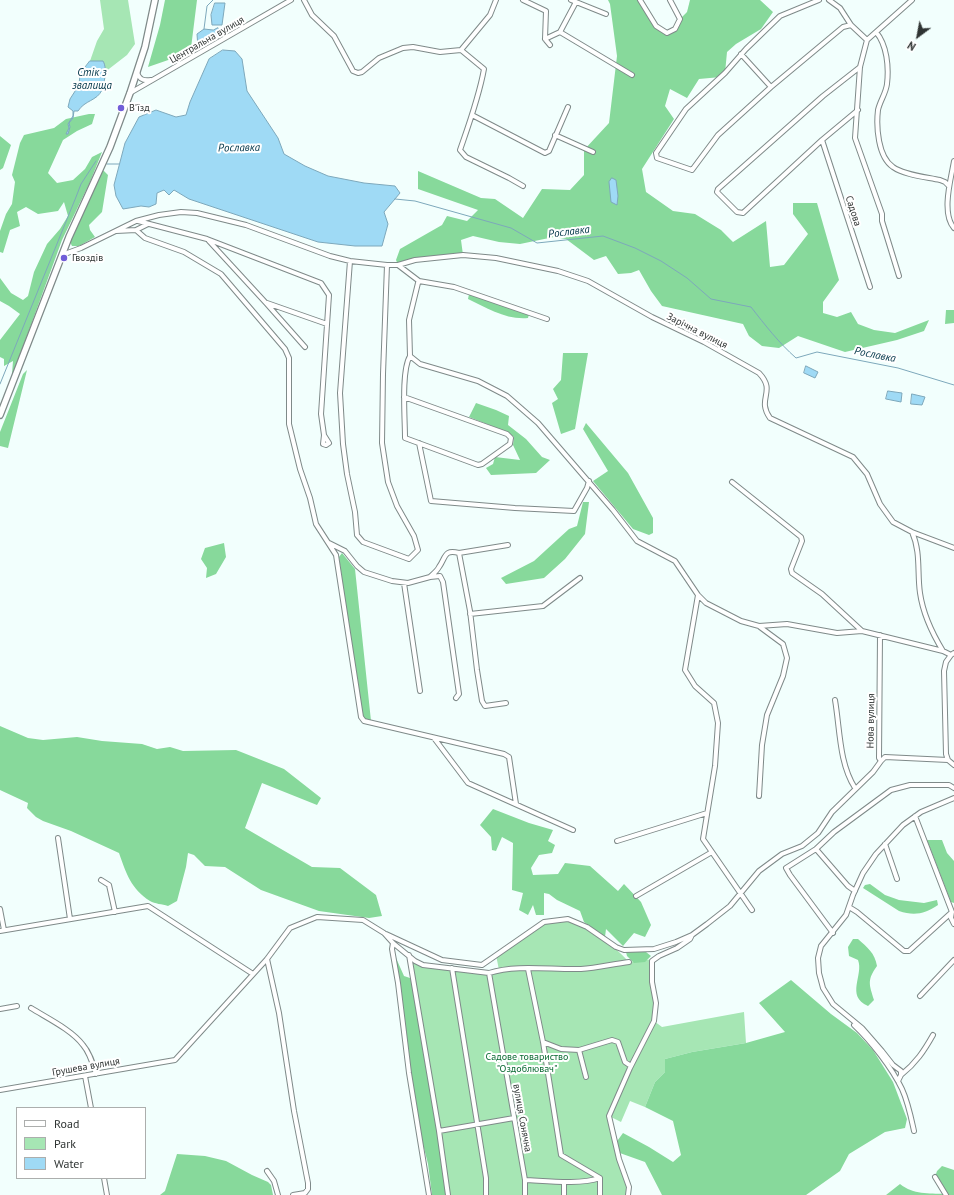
<!DOCTYPE html>
<meta charset="utf-8">
<style>
body{margin:0}
#map{position:relative;width:954px;height:1195px;overflow:hidden;background:#f2fffd;font-family:"PT Sans",sans-serif}
canvas{display:block}
.legend{position:absolute;left:16px;top:1107px;width:130px;height:72px;box-sizing:border-box;background:#fff;border:1px solid #acaead;margin:0;padding:5px 7px;list-style:none;font-size:12px;color:#2f3433}
.legend li{display:flex;align-items:center;gap:8px;height:20px}
.legend b{width:20px;border:1px solid #acaead}
.north{position:absolute;left:898px;top:16px;width:40px;height:40px;-webkit-text-stroke:3px #fff;paint-order:stroke;rotate:212deg;font-size:11px;font-weight:700;line-height:16px;text-align:center;color:#2f3433}
.north::after{content:'';display:block;margin:auto;width:14px;height:18px;background:#2f3433;clip-path:polygon(50% 0,100% 100%,50% 72%,0 100%)}
</style>
<div id="map">
<canvas width="954" height="1195"></canvas>
<ul class="legend">
<li><b style="height:5px;background:#fff"></b>Road</li>
<li><b style="height:11px;background:#a6e6b4"></b>Park</li>
<li><b style="height:11px;background:#9fdaf5"></b>Water</li>
</ul>
<div class="north">N</div>
</div>
<script>
const ctx = document.querySelector('canvas').getContext('2d');
ctx.lineJoin = 'round';
function fill(path, color) { ctx.fillStyle = color; ctx.fill(path, 'evenodd'); }
function stroke(path, color, width, dash) { ctx.strokeStyle = color; ctx.lineWidth = width; ctx.lineCap = dash ? 'butt' : 'round'; ctx.setLineDash(dash || []); ctx.stroke(path); }
function write(font, color, halo, rows, align = 'center') {
  ctx.font = font + ' "PT Sans",sans-serif'; ctx.lineWidth = 4; ctx.setLineDash([]); ctx.textBaseline = 'middle'; ctx.strokeStyle = halo; ctx.fillStyle = color; for (const [text, x, y, turn = 0] of rows) {
    ctx.save(); ctx.translate(x, y); ctx.rotate((+turn || 0) * Math.PI / 180); ctx.textAlign = isNaN(turn) ? turn : align; if (halo) ctx.strokeText(text, 0, 0); ctx.fillText(text, 0, 0); ctx.restore();
  }
}
fill(new Path2D(`
 M100 0H128L135 44 127 55 105 72 103 61H90L97 41 104 29Z
 M568 919C593 929 610 942 629 962L655 959 652 965 656 1003 654 1021 662 1027 744 1012 746 1043 692 1052 665 1059V1072L655 1082 645 1107 630 1101 621 1122 609 1116 629 1187 628 1195H448L411 965 415 961 423 965 489 973 499 970 496 955 544 922Z`), '#a6e6b4');
fill(new Path2D(`
 M165 0H197L191 48 174 58 148 67 160 25Z
 M608 0H640L656 26 667 33 675 29 680 19 687 12 690 0H760L773 12 761 29 736 44 727 52 725 73 721 77 699 79 687 98 670 89 665 106 674 119 642 169 646 192 673 211 695 214 721 230 733 242 766 221 770 267 784 265 808 234 793 214V203H817L839 280 823 302V313L837 317 851 312 858 324 874 330 895 333 929 320 924 331 897 340 845 352 798 336 779 348 762 346 749 336 743 324 662 306 651 291 639 270 631 273 618 274 606 256 594 260 566 239 554 237 520 244 499 242 473 236 461 240 463 255 415 260 398 265 396 260 400 249 442 225 447 216 467 221 478 210 418 189V171L481 198 495 199 523 218 542 189 570 190 584 175V150L609 123 617 56 610 4Z
 M89 114H95L92 124 77 131 63 140 48 173 57 183 73 180 85 169 92 157 102 152 90 182 62 240 13 374H12L13 361 4 366V359L0 357V340L20 314 9 306 0 301V278L11 293 23 300 28 296 34 272 47 244 60 229 68 216 64 202 58 211 38 214 26 207 17 212 20 226 10 230 3 253 0 252V231L6 214 12 204 15 182 12 175 20 143 24 135 54 128 66 119Z
 M0 136 11 145 3 168 0 170Z
 M103 170 108 175 102 212 89 225 90 230 95 237 79 246H72L70 242Z
 M469 294 529 314 528 318C506 320 487 308 468 299Z
 M946 310H954V323L945 324Z
 M563 353H588L575 429 561 434 552 403 558 399 553 389 561 380Z
 M27 370 8 448 0 446V432L23 374Z
 M476 403 496 410 509 416 508 425 526 439 542 457 550 460 536 473 491 475 486 468 493 464 495 457 520 460 513 445 514 437 507 432 469 417Z
 M586 423 628 473 653 518V533L649 535 633 529 593 481 608 471 583 429Z
 M583 502H589L585 534 565 559 544 578 506 584 501 578 534 561 569 529 577 526Z
 M224 543 226 557 216 574 206 578 207 568 201 559 205 548Z
 M342 553 355 569 371 721 361 720 339 557Z
 M0 726 28 738 43 740 77 737 102 741 142 744 157 749 170 747 183 751 236 750 284 769 321 798 317 805 262 783 245 828 312 867 340 868 376 895 382 916 369 918 319 911 261 890 225 867 205 866 194 855 188 853 186 867 177 901 168 906C162 904 155 904 150 901 131 889 126 873 119 853L71 831 43 821 36 817 27 808 28 803 0 790Z
 M493 809 529 823 553 830 548 841 555 845 552 853 539 855 531 868 533 875 558 874 565 863 590 866 618 891 624 884 641 902 651 925 645 937 634 933 623 946 606 929 605 937 584 922 580 911 557 900 549 894 544 893V915H536L533 905 528 915 519 910 523 893 512 890 513 843 502 837 496 851 492 850 491 837 480 825Z
 M927 840H942L947 853 954 861V903L951 902Z
 M870 884 885 895 899 900 924 903 937 900 938 905C925 914 914 916 899 911L863 888 865 885Z
 M853 939H858C867 947 875 953 877 966 867 980 869 984 874 1000L868 1006C845 996 864 975 858 960L849 956 848 947Z
 M392 949 404 976 413 979 448 1195H432L428 1164 418 1124Z
 M626 952H646L651 956 645 962 634 963 627 956Z
 M791 980 831 1014 857 1033 873 1050 893 1082 907 1119 905 1128 885 1132 849 1154 840 1171 806 1195H662L645 1162 617 1152 615 1144 623 1133 649 1147 673 1162 681 1155 673 1121 645 1107 655 1082 665 1072V1059L692 1052 746 1043 785 1032 759 1003Z
 M177 1154 205 1156 226 1161 252 1175 268 1182 271 1185 273 1195H160L165 1191Z
 M942 1166 954 1170V1195H886L900 1184C914 1195 928 1193 945 1194L935 1177 937 1171Z`), '#87d99b');
const water = new Path2D(`
 M215 3H225L222 25H212L211 15Z
 M218 28 220 34 202 47 198 48 197 34 204 29 213 30Z
 M223 50 235 51 242 59 247 91 278 138 284 154 305 166 328 176 364 183 395 186 400 193 384 212 388 224 382 246H355L318 242 189 199 174 190 169 195 164 190 157 193 156 204 149 207 141 206 123 209 116 196 114 185 125 143 139 117 156 110 176 117 186 115 190 102 209 59Z
 M90 61H103C106 66 105 71 105 77 104 81 104 86 102 90 97 101 85 100 78 111H74L73 118 69 123 70 127 68 134H66L69 128 68 124 73 116V111L68 107 70 99 79 85 80 74Z
 M612 178 616 180 618 196 617 205 611 202 609 182Z
 M806 366 818 372 815 378 804 373Z
 M888 391 902 393 901 402 886 399Z
 M912 394 925 397 922 405 911 404Z`);
fill(water, '#9fdaf5');
stroke(water, '#7da8bb', 1);
stroke(new Path2D(`
 M204 29 207 6 213 0
 M107 164H119
 M395 199 415 201 511 228 537 243 603 236 635 248 661 261 687 278 711 299 751 307C765 325 779 343 796 358L817 352 898 368 954 385
 M0 384 76 197 81 184 96 161`), '#7da8bb', 1);
const street = new Path2D(`
 M304 0 312 15 334 36 353 71 358 73 362 72 379 58 403 48 413 47 440 52 461 50 490 15 496 0
 M523 0 546 11 545 39 550 45
 M571 0 606 14
 M640 0 656 26 667 33 675 29 680 19 670 0
 M819 0 780 16 746 49 725 73 686 109 656 153 657 158 692 170 718 135 771 87 843 27 851 25
 M829 0 840 8 851 25 867 40 860 67 855 138 882 214V221L899 276
 M560 32 576 2
 M876 32C887 45 889 67 887 84 886 93 880 101 878 110 876 127 878 157 893 167 904 175 926 177 940 180L945 182 949 186
 M545 39 560 32 632 75
 M867 40 912 0
 M461 50 484 69C479 97 469 124 460 150L466 157 509 178 523 186
 M741 54 771 87
 M137 72C139 80 144 81 151 80
 M130 93 291 0
 M858 110 822 140 743 213 737 212 717 192 718 189 823 96 860 67
 M472 115 545 153 549 151 568 107
 M555 135 593 152
 M822 140 870 287
 M954 161C951 179 941 213 954 228
 M138 221 207 239 321 283 329 295 321 414 324 435 323 444 326 445 329 443 324 435
 M136 230 145 238 184 252 221 274 285 349 289 358V424L300 469 310 498 316 524 336 555 361 717 364 721 504 754 509 757 516 804
 M116 231 136 230 148 224
 M209 241 266 303 305 347
 M62 255 81 248 136 221 159 215 181 212 197 213 246 225 330 256 350 261 387 265H398L419 281 418 283 409 320 410 356 420 364 478 381 507 396 538 423 613 510 637 541 675 561 698 595 706 603 741 621 759 626 787 624 837 633 862 631 943 651 951 655 954 653
 M350 261 340 393 343 444 347 474 355 512 357 535 363 542 409 559 418 550 414 536 397 506 388 482 382 443 383 374 387 265
 M398 265 415 260 463 255 496 258 558 271 588 281 652 317 704 342 759 373C777 392 756 398 770 418L853 457 867 474 880 504 893 522 912 532 954 548
 M419 281 454 287 547 319
 M267 303 327 324
 M404 397 507 434 511 438 510 444 482 464 478 465 405 438C405 418 401 371 410 356
 M419 443 431 501 515 508 574 511 587 488 589 481
 M732 482 801 537 802 541 791 569 792 573 822 594 862 631
 M912 532C921 552 917 573 920 593 923 614 932 633 943 651
 M329 543 345 551 357 566 364 572 392 581 408 583 430 577 440 576 443 582 459 694 456 698
 M459 553 508 545
 M430 577C433 574 437 571 439 567 446 557 444 549 459 553L470 611 477 670 482 701 485 706 506 703
 M404 583 420 691
 M698 595 685 670 695 686 714 703 718 723 715 766 703 839 752 910
 M470 614 543 606 580 578
 M880 635 879 758 881 761 885 757 948 760
 M951 655 946 662 944 671 946 754 948 760 954 765
 M835 700C840 729 839 763 855 788
 M434 738 468 783 573 830
 M759 796 762 745 767 715 783 676 787 658 783 644 760 627
 M58 838 70 919
 M617 841 707 813
 M885 844 897 879
 M816 849 848 886 855 891
 M101 880 109 885 115 912
 M636 896 712 852
 M849 907 857 912 904 951H909L952 912 915 816
 M0 909 4 930
 M952 912 951 918 954 924
 M0 931 148 906 253 974
 M833 933 790 875 786 868 816 849 834 832 891 790 910 785H949L954 788
 M386 934 442 960 482 965 544 922 568 919 587 927 616 947 624 950 654 949 676 942 692 935
 M393 943 392 949 398 983 409 1073 429 1195
 M409 955 439 1131 448 1195
 M267 959 279 1013 294 1111 308 1183V1189L305 1193 293 1195
 M452 968 486 1178V1195
 M528 969 543 1042 561 1155 600 1178V1195
 M489 973 525 1180V1195
 M920 996 954 960
 M31 1008C47 1018 72 1030 83 1045 90 1053 93 1064 96 1074
 M0 1009 17 1006
 M854 1025C871 1041 892 1068 902 1089 908 1102 911 1117 914 1131
 M543 1042 561 1049 579 1050 612 1040 618 1042 625 1062 631 1066
 M579 1050 586 1077
 M901 1075C916 1063 924 1051 933 1035
 M85 1076 91 1108
 M898 1081 901 1075V1071L893 1065 882 1051 862 1028 833 1004 823 988 819 973 818 958 821 946 846 915 853 895 863 873 876 854 903 825 921 812 954 798
 M0 1090 175 1060 267 959 290 928 317 917 363 920 384 933 393 943 415 961 423 965 489 973C517 964 551 970 581 969 597 968 613 964 629 962
 M439 1131 514 1118
 M267 1171 274 1181 278 1195
 M935 1177 946 1195
 M104 1178 107 1195
 M525 1180C547 1181 580 1185 600 1178
 M564 1195V1182
 M628 1195 629 1187 619 1159 609 1116 630 1068 654 1021 656 1003 652 982V961L659 956 677 948 690 939 692 935 707 924 730 906 759 871 782 854 802 846 818 833 832 812 873 772 881 761`);
const secondary = new Path2D(`
 M0 415 69 237 110 147 130 93 145 47 155 0`);
stroke(street, '#7f8a89', 6);
stroke(secondary, '#7f8a89', 8);
stroke(street, '#fff', 4);
stroke(secondary, '#fff', 5.5);
for (const [x, y, r, color] of [
 [121,108,4,"#715ed8"],
 [64,258,4,"#715ed8"]
]) { const dot = new Path2D(); dot.arc(x, y, r, 0, 2 * Math.PI); ctx.fillStyle = color; ctx.fill(dot); stroke(dot, '#fff', 1.5); }
write('10px', '#2f3433', '#fff', [
 ["Центральна вулиця",207,40,-30],
 ["Садова",853,211,72],
 ["Зарічна вулиця",697,331,27],
 ["Нова вулиця",871,721,-89],
 ["Грушева вулиця",86,1067,-10],
 ["вулиця Сонячна",522,1118,80]
]);
write('10px', '#2f3433', '#fff', [
 ["В'їзд",129,108],
 ["Гвоздів",72,258]
], 'left');
write('10px', '#096932', '#fff', [
 ["Садове товариство",527,1057],
 ["\"Оздоблювач\"",527,1069]
]);
write('italic 11px', '#013548', '#fff', [
 ["Стік з",92,73],
 ["звалища",92,86],
 ["Рославка",239,148,-1],
 ["Рославка",569,232,-7],
 ["Рославка",875,355,11]
]);
</script>
